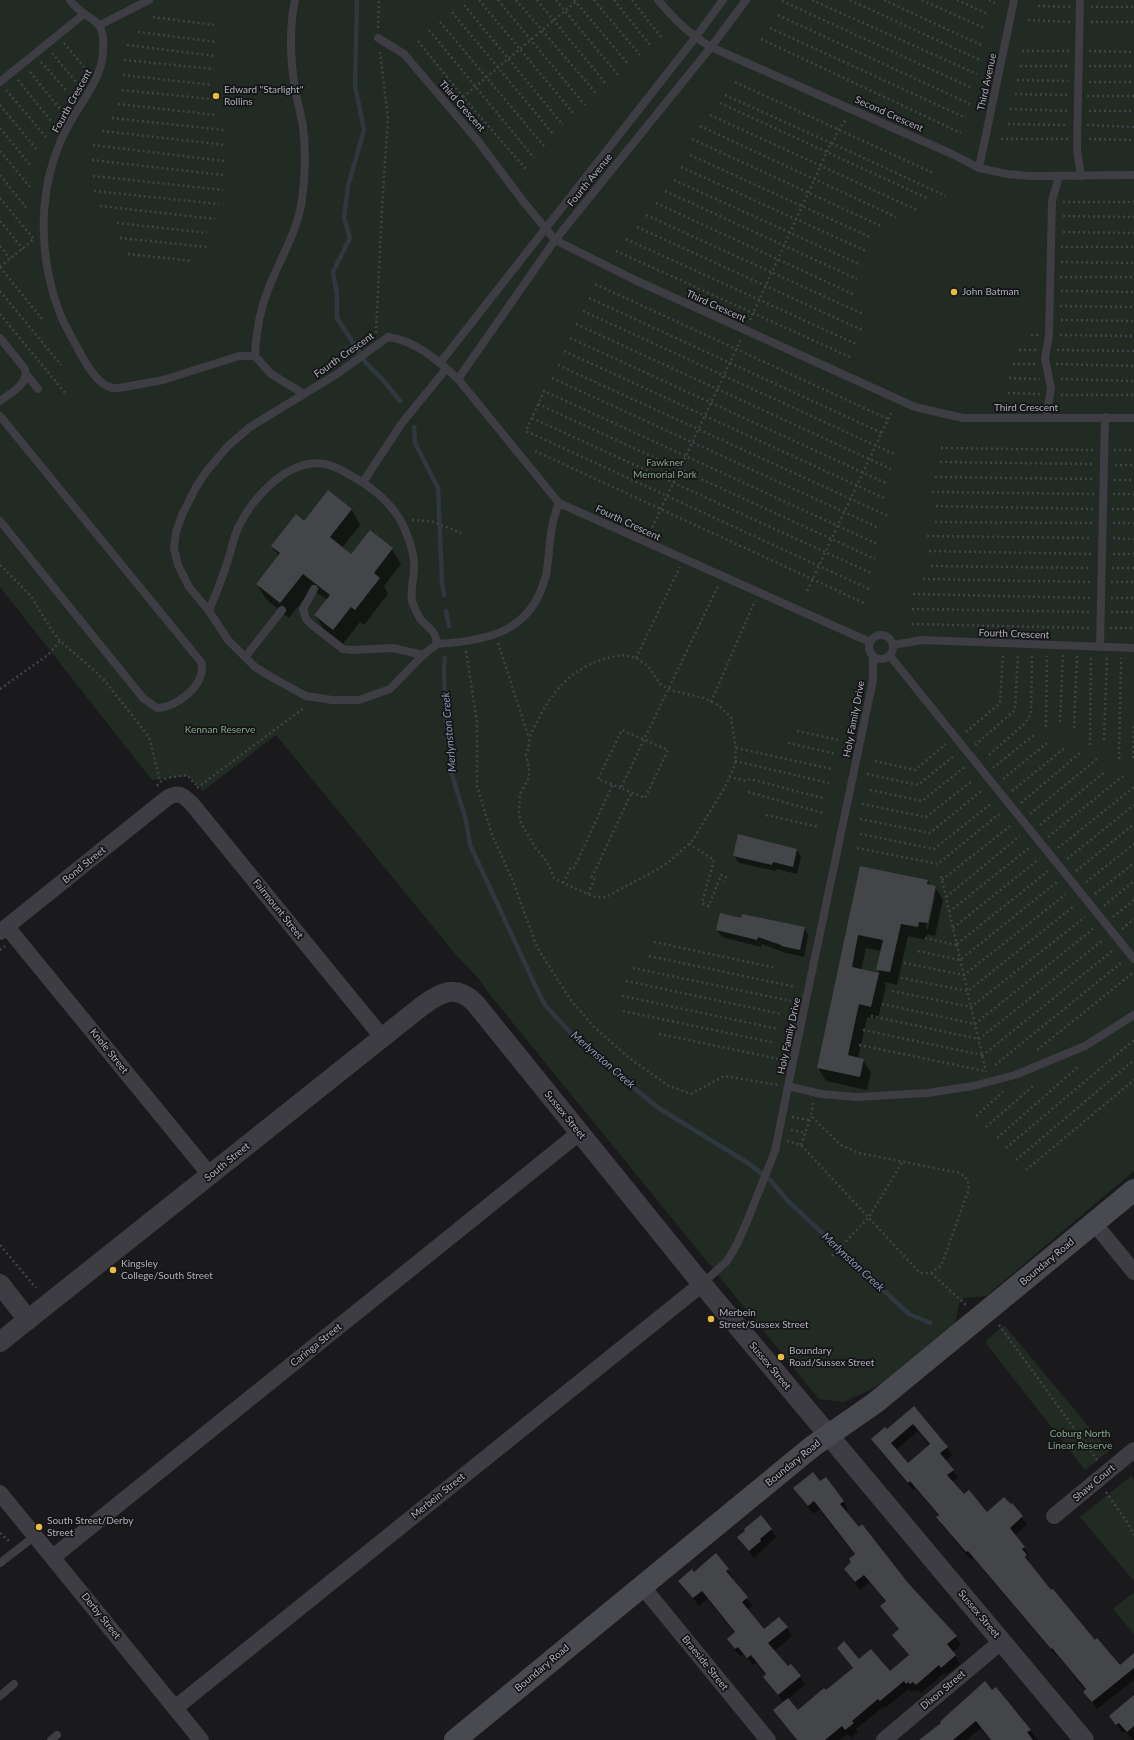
<!DOCTYPE html>
<style>
body{margin:0}
canvas{display:block;background:#1a1a1c}
</style>
<canvas width="1134" height="1740"></canvas>
<script>
const ctx = document.querySelector('canvas').getContext('2d');
ctx.lineJoin = 'round';
function fill(path, color) { ctx.fillStyle = color; ctx.fill(path, 'evenodd'); }
function stroke(path, color, width, dash) { ctx.strokeStyle = color; ctx.lineWidth = width; ctx.lineCap = dash ? 'butt' : 'round'; ctx.setLineDash(dash || []); ctx.stroke(path); }
function write(font, color, halo, rows, align = 'center') {
  ctx.font = font + ' Lato,sans-serif'; ctx.lineWidth = 3.5; ctx.setLineDash([]); ctx.textBaseline = 'middle'; ctx.strokeStyle = halo; ctx.fillStyle = color; for (const [text, x, y, turn = 0] of rows) {
    ctx.save(); ctx.translate(x, y); ctx.rotate((+turn || 0) * Math.PI / 180); ctx.textAlign = isNaN(turn) ? turn : align; if (halo) ctx.strokeText(text, 0, 0); ctx.fillText(text, 0, 0); ctx.restore();
  }
}
fill(new Path2D(`
 M0 0H1134V1171L986 1296 964 1298 959 1303 955 1324 884 1381 870 1390 844 1402 819 1399 491 996 480 980 457 956 276 735 203 791 188 776 152 780 0 587Z
 M1004 1325 1109 1451 1085 1470 985 1342Z
 M1131 1476 1134 1480V1581L1080 1517Z
 M1134 1592V1634L1113 1609Z`), '#212a23');
fill(new Path2D(`
 M328 491 352 510 360 525 342 548 351 556 370 532 392 549 401 564 384 586 388 594 364 625 360 622 342 645 324 630 315 615 327 600 312 589 289 618 266 599 257 584 279 556 272 546 304 522Z
 M797 850 801 857 797 874 777 869 776 871 739 863 734 856Z
 M861 867 928 881 931 886 935 887 943 900 935 936 927 934 926 940 908 936 897 985 884 982 886 986 878 1019 867 1017 858 1058 863 1060 871 1073 867 1090 826 1081 818 1068ZM933 894 935 896 928 929 926 928ZM866 948 881 951 877 969 880 974 861 970Z
 M742 919 804 927 808 935 804 957 786 953 762 944 761 947 722 937 717 930Z
 M914 1408 947 1448 952 1455 945 1461 958 1478 952 1482 963 1496 986 1513 1012 1505 1027 1525 1015 1535 1029 1555 1027 1557 1031 1564H1030L1051 1591 1094 1642 1120 1666 1134 1658V1680L1097 1709 1085 1692 1086 1691 1057 1655 1056 1656 973 1558 971 1560 942 1525 938 1518 939 1516 915 1488 913 1490 877 1447 872 1439 887 1430ZM918 1431 930 1446 908 1465 896 1450Z
 M820 1482 844 1501 848 1510 845 1512 907 1584 956 1637 961 1645 953 1652 960 1664 946 1675 944 1673 921 1693 918 1689 915 1692 914 1690 911 1692 909 1689 885 1708 884 1706 856 1729 858 1732 851 1738 847 1734 840 1740H794L795 1738 774 1710 784 1702 769 1685 765 1677 766 1676 756 1663 753 1665 744 1654 741 1657 733 1648 728 1639 735 1633 707 1599 699 1606 680 1581 694 1573 716 1555 728 1570 733 1578 732 1579 752 1606 747 1610 764 1630 787 1628 792 1636 774 1651 788 1668 800 1677 805 1685 788 1699 798 1711 826 1691 853 1669 838 1648 859 1660 890 1673 909 1656 894 1635 899 1630 882 1606 886 1602 869 1582 860 1590 850 1577 845 1569 852 1563 855 1555 819 1509 813 1514 794 1488Z
 M771 1530 776 1537 754 1558 739 1538 746 1531Z
 M996 1689 1038 1740H990L981 1728 966 1740H921Z
 M1134 1701V1740H1133L1125 1731 1122 1733 1111 1716Z`), '#0007');
stroke(new Path2D(`
 M357 0 355 86 364 130 348 186 344 218 350 238 333 272 337 294V318L366 363 383 380 400 401
 M414 427 415 443 438 488 442 582 444 595
 M446 611 449 626
 M445 658 444 667 445 710 452 775 466 820 470 845 535 985 545 1005 555 1016 577 1040 657 1107 748 1163 771 1181 788 1201 909 1314 930 1323`), '#30383f', 4.5);
fill(new Path2D(`
 M328 490 352 509 330 537 351 554 370 530 393 548 374 573 380 578 355 610 351 607 333 630 314 615 330 595 303 574 280 603 256 584 280 553 271 546 296 514 304 521Z
 M738 834 797 849 793 867 773 862 772 865 733 856Z
 M860 866 928 880 927 884 936 886 928 923 919 922 918 927 901 924 890 972 876 970 883 940 858 935 852 967 879 973 871 1007 859 1004 848 1055 864 1059 860 1077 817 1068Z
 M720 913 741 918 742 914 805 927 800 950 781 946V945L758 937 757 940 716 930Z
 M914 1406 948 1447 940 1453 954 1470 947 1475 964 1494 969 1490 987 1512 1004 1497 1011 1504 1012 1503 1023 1516 1010 1528 1025 1547 1022 1549 1027 1555 1025 1557 1051 1590 1053 1589 1095 1640 1097 1638 1120 1665 1134 1653V1668L1092 1702 1083 1692 1086 1689 1052 1648 1051 1649 968 1551 966 1552 936 1517 939 1515 910 1481 908 1483 871 1439 885 1427 887 1429ZM913 1424 930 1444 908 1463 891 1443Z
 M813 1472 820 1481 826 1477 844 1501 840 1504 859 1527 862 1524 908 1583 957 1636 947 1644 956 1655 941 1668 939 1665 916 1685 913 1682 910 1684 908 1682 906 1684 904 1681 880 1701 878 1699 852 1721 854 1723 845 1730 842 1726 825 1740H797L773 1710 788 1698 798 1710 824 1688 826 1690 853 1668 837 1648 844 1641 859 1659 871 1649 890 1671 909 1655 892 1635 899 1629 880 1606 886 1601 864 1575 855 1582 844 1569 851 1562 849 1559 855 1554 814 1501 808 1506 793 1488Z
 M761 1515 772 1529 760 1539 761 1541 749 1551 737 1537 745 1531 744 1529Z
 M716 1553 729 1569 726 1571 748 1597 742 1602 764 1629 779 1617 788 1627 768 1643 788 1666 791 1664 801 1676 778 1695 763 1677 766 1674 751 1655 747 1658 738 1647 735 1649 727 1639 735 1632 702 1591 693 1598 678 1581 692 1569 694 1572Z
 M985 1681 992 1690 996 1687 1031 1730 1027 1732 1033 1740H991L976 1721 953 1740H919L941 1723 940 1722 945 1717Z
 M1134 1695V1726L1127 1732 1119 1723 1116 1725 1109 1716Z`), '#444549');
stroke(new Path2D(`
 M479 0 575 115
 M498 0 585 105
 M516 0 596 93
 M537 0 607 85
 M556 0 618 75
 M574 0 629 65
 M594 0 640 55
 M614 0 651 46
 M632 0 661 37
 M812 0 977 74
 M850 0 982 61
 M884 0 981 45
 M922 0 984 28
 M957 0 988 14
 M989 0 995 3
 M782 1 972 88
 M464 5 563 125
 M1038 6 1070 7
 M1091 7H1134
 M452 12 554 135
 M778 15 970 104
 M153 17 214 25
 M1028 20 1070 22
 M440 22 544 146
 M1091 22H1134
 M378 28 379 0
 M770 28 966 118
 M429 30 534 158
 M138 32 217 42
 M761 39 961 133
 M418 41 463 97 526 169
 M64 43 84 67
 M127 45 215 56
 M1022 51H1070
 M1089 51 1134 52
 M52 53 76 82
 M124 60 214 69
 M41 62 66 90
 M1020 66H1068
 M1089 66H1134
 M30 72 60 109
 M123 75 212 85
 M18 80 52 122
 M1017 80 1068 81
 M735 82 933 173
 M1089 82H1134
 M6 90 46 137
 M122 90 220 100
 M1015 94 1068 95
 M725 95 831 143
 M1087 96H1134
 M463 97 578 0
 M720 103 929 199
 M118 104 216 115
 M0 105 38 151
 M1010 109 1068 111
 M1089 111H1134
 M710 115 917 210
 M112 118 224 130
 M1008 124 1068 125
 M1087 125 1134 127
 M700 126 896 217
 M0 128 30 165
 M102 131 226 145
 M692 139 883 227
 M1001 139H1068
 M1089 139 1134 140
 M832 144 839 129 847 119
 M93 145 225 161
 M0 151 30 187
 M690 155 870 237
 M92 160 223 175
 M681 167 866 251
 M0 175 28 210
 M93 176 223 190
 M674 180 861 265
 M94 191 219 204
 M665 191 857 279
 M0 198 33 238
 M1063 202H1134
 M656 203 855 295
 M100 206 215 219
 M646 215 863 314
 M1063 216 1134 217
 M0 221 23 249
 M117 223 207 233
 M637 227 862 330
 M1063 232 1134 233
 M120 238 207 247
 M626 239 856 344
 M0 246 10 259
 M1061 247H1134
 M616 251 850 357
 M128 254 193 261
 M1061 262 1134 263
 M0 267 42 319
 M0 267 34 239
 M1060 277H1134
 M595 284 888 419
 M0 291 61 365
 M1061 291 1134 292
 M589 298 882 433
 M1060 306 1134 307
 M583 311 894 454
 M0 314 66 394
 M750 320 831 143 946 196
 M1061 320 1134 321
 M576 324 893 470
 M376 333 382 207 388 118 380 51
 M1031 335H1039
 M1060 335 1134 336
 M570 338 888 484
 M1019 350H1036
 M1057 350 1134 351
 M564 351 884 498
 M1013 364H1035
 M1056 364 1134 366
 M558 365 888 516
 M552 378 879 528
 M1009 378 1040 379
 M1061 379 1134 381
 M1008 393 1040 394
 M1061 395H1134
 M538 404 875 559
 M532 418 871 573
 M941 448 1095 450
 M1114 450H1134
 M535 451 864 603
 M940 462 1094 464
 M1115 465H1134
 M935 477 1093 479
 M1114 480H1134
 M932 492 1094 494
 M1113 494H1134
 M936 506 1093 509
 M1112 509H1134
 M412 520 431 521 461 533
 M935 522 1092 523
 M1113 523H1134
 M650 532 741 339
 M927 536 1092 538
 M1113 538 1134 539
 M929 551 1092 554
 M1113 554H1134
 M0 565 31 596 52 631 60 641 95 671 105 681 149 737 160 781
 M931 566 1091 568
 M1112 568H1134
 M923 579 1092 582
 M1111 582H1134
 M869 589 526 431 544 391 877 544
 M807 591 892 411
 M913 594 1090 598
 M1111 598H1134
 M912 609 1090 612
 M1111 612H1134
 M912 624 1089 628
 M1110 628H1134
 M498 643 529 738
 M466 651 477 723V786L492 835 512 879 537 947 570 999 593 1026 629 1058 669 1086 691 1094 724 1076 778 1085
 M622 655 636 658 648 666 661 685 674 691 704 698 718 705 731 717 736 748 735 765 725 787 692 841 670 861 658 869 606 897H595L563 883 554 878 547 862 535 847 521 823 519 811 520 794 529 778V767L526 755C530 748 528 741 531 734 551 691 572 663 622 655Z
 M636 658 680 567
 M0 689 48 655 60 641
 M711 702 755 601
 M1060 722 1063 655
 M1046 727 1047 656
 M1074 728 1077 656
 M797 731 839 740
 M966 732 1000 703 1003 654
 M1104 740 1107 657
 M788 743 836 754
 M975 745 1015 710 1018 654
 M1090 745 1091 657
 M736 748 832 769
 M989 755 1024 724 1031 714 1032 655
 M1133 758 1134 725
 M1119 759 1121 658
 M735 761 829 783
 M875 761 915 770 946 744
 M993 768 1035 734
 M867 774 918 785 954 756
 M729 777 746 781 750 779 826 799
 M1003 779 1047 743
 M157 786C163 776 176 777 187 775L196 785
 M197 788 305 707
 M621 788 598 779 622 730 668 750 645 798 621 788C653 720 686 653 718 586
 M870 790 922 801 966 766
 M1012 791 1066 747
 M748 792 823 813
 M1021 803 1080 753
 M862 804 926 817 972 781
 M1030 814 1097 759
 M766 815 819 827
 M860 819 930 833 981 791
 M1040 825 1106 771
 M860 834 934 849 992 803
 M1048 837 1123 776
 M689 844 714 860 702 903 709 906 721 875 726 877 724 882
 M857 848 938 864 999 814
 M1058 848 1134 787
 M1067 859 1134 805
 M1076 871 1134 824
 M941 876 986 1072
 M942 880 1010 826
 M1086 882 1134 844
 M563 883 571 867 574 868 613 784
 M588 894 595 878 592 877 632 792
 M1095 894 1134 863
 M946 897 1020 836
 M1104 906 1134 881
 M949 912 1030 847
 M1113 917 1134 900
 M953 928 1039 859
 M1122 929 1134 919
 M925 938 957 945
 M654 942 776 968
 M957 944 1048 871
 M0 950 5 946
 M918 951 960 960 1057 882
 M649 956 796 987
 M904 963 964 975 1066 894
 M633 968 791 1001
 M901 978 968 991 1074 906
 M626 981 781 1014
 M892 991 971 1007 1085 917
 M622 996 778 1029
 M882 1004 975 1024 1094 928
 M623 1011 775 1043
 M871 1016 979 1039 1103 940
 M863 1030 982 1055
 M659 1034 779 1059
 M859 1045 985 1071
 M1037 1050 1134 972
 M982 1056 1112 951
 M995 1065 1121 963
 M976 1116 1003 1092
 M792 1117 809 1120
 M986 1127 1033 1086
 M791 1130 806 1133
 M997 1138 1079 1066
 M787 1141 801 1145 920 1273H931L941 1266 969 1189 968 1180 960 1173 859 1153 841 1145 811 1116 813 1103
 M801 1145 811 1116
 M1006 1148 1134 1040
 M1016 1160 1134 1060
 M1026 1170 1134 1080
 M0 1245 36 1288
 M832 1256 869 1217 903 1161
 M931 1273 966 1305
 M999 1325 1098 1461
 M1106 1492 1127 1522 1134 1535
 M0 1533 10 1542`), '#414248', 2.5, [2, 3]);
stroke(new Path2D(`
 M70 0C87 24 106 13 103 52 101 82 80 102 67 128 37 185 37 256 61 316 66 328 73 339 79 351 87 365 100 391 119 388L163 380 239 356H255L271 374 304 394 337 374 388 337C417 341 438 361 458 379L559 503 870 642
 M658 0C674 19 689 34 711 47L952 154 979 168 1007 174 1030 176 1134 175
 M1080 0 1077 150 1081 176
 M100 25 149 0
 M378 38 404 54 478 141 523 201 555 240 635 280 915 407 963 418H1134
 M0 82 84 14
 M979 168 1014 0
 M0 338 25 369C29 384 11 393 0 401
 M255 356C256 331 260 308 270 285 281 257 298 230 302 200 305 176 306 150 303 127 301 114 297 101 295 88 290 58 289 29 295 0
 M440 363 695 38 723 0
 M26 374 38 389
 M458 379 555 240 711 47 746 0
 M304 394 250 427 228 446 206 472 196 487 182 515 176 532 174 548 178 565 189 587 209 611 228 640 255 667 273 678 306 696 332 700H359L390 689 423 655 437 644
 M0 416 201 662C208 684 176 708 157 708L143 698 0 521
 M1046 417 1051 388 1045 359 1049 335 1052 201 1059 176
 M363 482 402 423 446 369
 M314 589 303 609 306 619 312 625 343 649 352 650 393 648 423 655
 M209 611C215 595 222 580 227 563 231 552 233 539 238 528 252 498 288 458 325 464 334 466 342 470 350 475 374 488 396 506 406 532 410 542 414 554 414 564 415 575 410 591 412 601 414 606 418 616 421 620 430 630 435 629 437 644 488 641 532 632 546 575 549 559 549 543 552 527 553 519 556 511 559 503
 M869 647a12 12 0 1 1 24 0a12 12 0 1 1-24 0Z
 M893 645 922 640 1134 648
 M1100 647 1105 417
 M246 656 282 610
 M890 656 1134 959
 M873 657V680L788 1086 821 1094 856 1097 927 1093 973 1086 1015 1075 1085 1046 1134 1015
 M702 1284 727 1261 736 1246 746 1224 775 1151 788 1086
 M0 1563 35 1536
 M0 1696 14 1684
 M51 1740 57 1735`), '#3d3d43', 8);
stroke(new Path2D(`
 M7 927 210 1175
 M0 932 167 798C179 791 183 795 192 804L382 1037
 M1094 1223 1134 1272
 M0 1493 201 1740
 M1054 1516 1134 1450
 M53 1557 579 1133
 M642 1586 768 1740
 M175 1708 702 1284
 M884 1740 1002 1641`), '#3d3d43', 16);
stroke(new Path2D(`
 M0 1284 28 1320
 M0 1342 422 1006C441 992 456 984 475 1003L702 1284 1084 1740`), '#3d3d43', 20);
stroke(new Path2D(`
 M455 1740 813 1446 875 1403 1134 1190`), '#494a50', 22);
for (const [x, y, r, color] of [
 [216,96,4,"#ebbb42"],
 [954,292,4,"#ebbb42"],
 [113,1270,4,"#ebbb42"],
 [711,1319,4,"#ebbb42"],
 [781,1357,4,"#ebbb42"],
 [39,1527,4,"#ebbb42"]
]) { const dot = new Path2D(); dot.arc(x, y, r, 0, 2 * Math.PI); ctx.fillStyle = color; ctx.fill(dot); stroke(dot, '#151417', 1.5); }
write('10px', '#adb0bb', '#151417', [
 ["Third Avenue",987,82,-78],
 ["Fourth Crescent",72,101,-61],
 ["Third Crescent",462,106,49],
 ["Second Crescent",889,114,24],
 ["Fourth Avenue",590,180,-51],
 ["Third Crescent",716,306,24],
 ["Fourth Crescent",344,355,-35],
 ["Third Crescent",1026,408],
 ["Fourth Crescent",628,523,25],
 ["Fourth Crescent",1014,634,2],
 ["Holy Family Drive",854,719,-79],
 ["Bond Street",84,865,-39],
 ["Fairmount Street",278,909,51],
 ["Holy Family Drive",789,1036,-78],
 ["Knole Street",109,1051,51],
 ["Sussex Street",565,1115,51],
 ["South Street",227,1162,-39],
 ["Boundary Road",1047,1262,-40],
 ["Caringa Street",316,1345,-39],
 ["Sussex Street",770,1366,50],
 ["Boundary Road",793,1463,-39],
 ["Shaw Court",1094,1483,-40],
 ["Merbein Street",438,1496,-39],
 ["Sussex Street",979,1614,50],
 ["Derby Street",101,1616,51],
 ["Braeside Street",705,1663,51],
 ["Boundary Road",542,1668,-40],
 ["Dixon Street",943,1690,-40]
]);
write('10px', '#adb0bb', '#151417', [
 ["Edward \"Starlight\"",224,90],
 ["Rollins",224,102],
 ["John Batman",962,292],
 ["Kingsley",121,1264],
 ["College/South Street",121,1276],
 ["Merbein",719,1313],
 ["Street/Sussex Street",719,1325],
 ["Boundary",789,1351],
 ["Road/Sussex Street",789,1363],
 ["South Street/Derby",47,1521],
 ["Street",47,1533]
], 'left');
write('10px', '#84a588', '#151417', [
 ["Fawkner",665,463],
 ["Memorial Park",665,475],
 ["Kennan Reserve",220,730],
 ["Coburg North",1080,1434],
 ["Linear Reserve",1080,1446]
]);
write('italic 11px', '#859cb4', '#151417', [
 ["Merlynston Creek",449,732,-95],
 ["Merlynston Creek",603,1060,41],
 ["Merlynston Creek",853,1262,43]
]);
</script>
